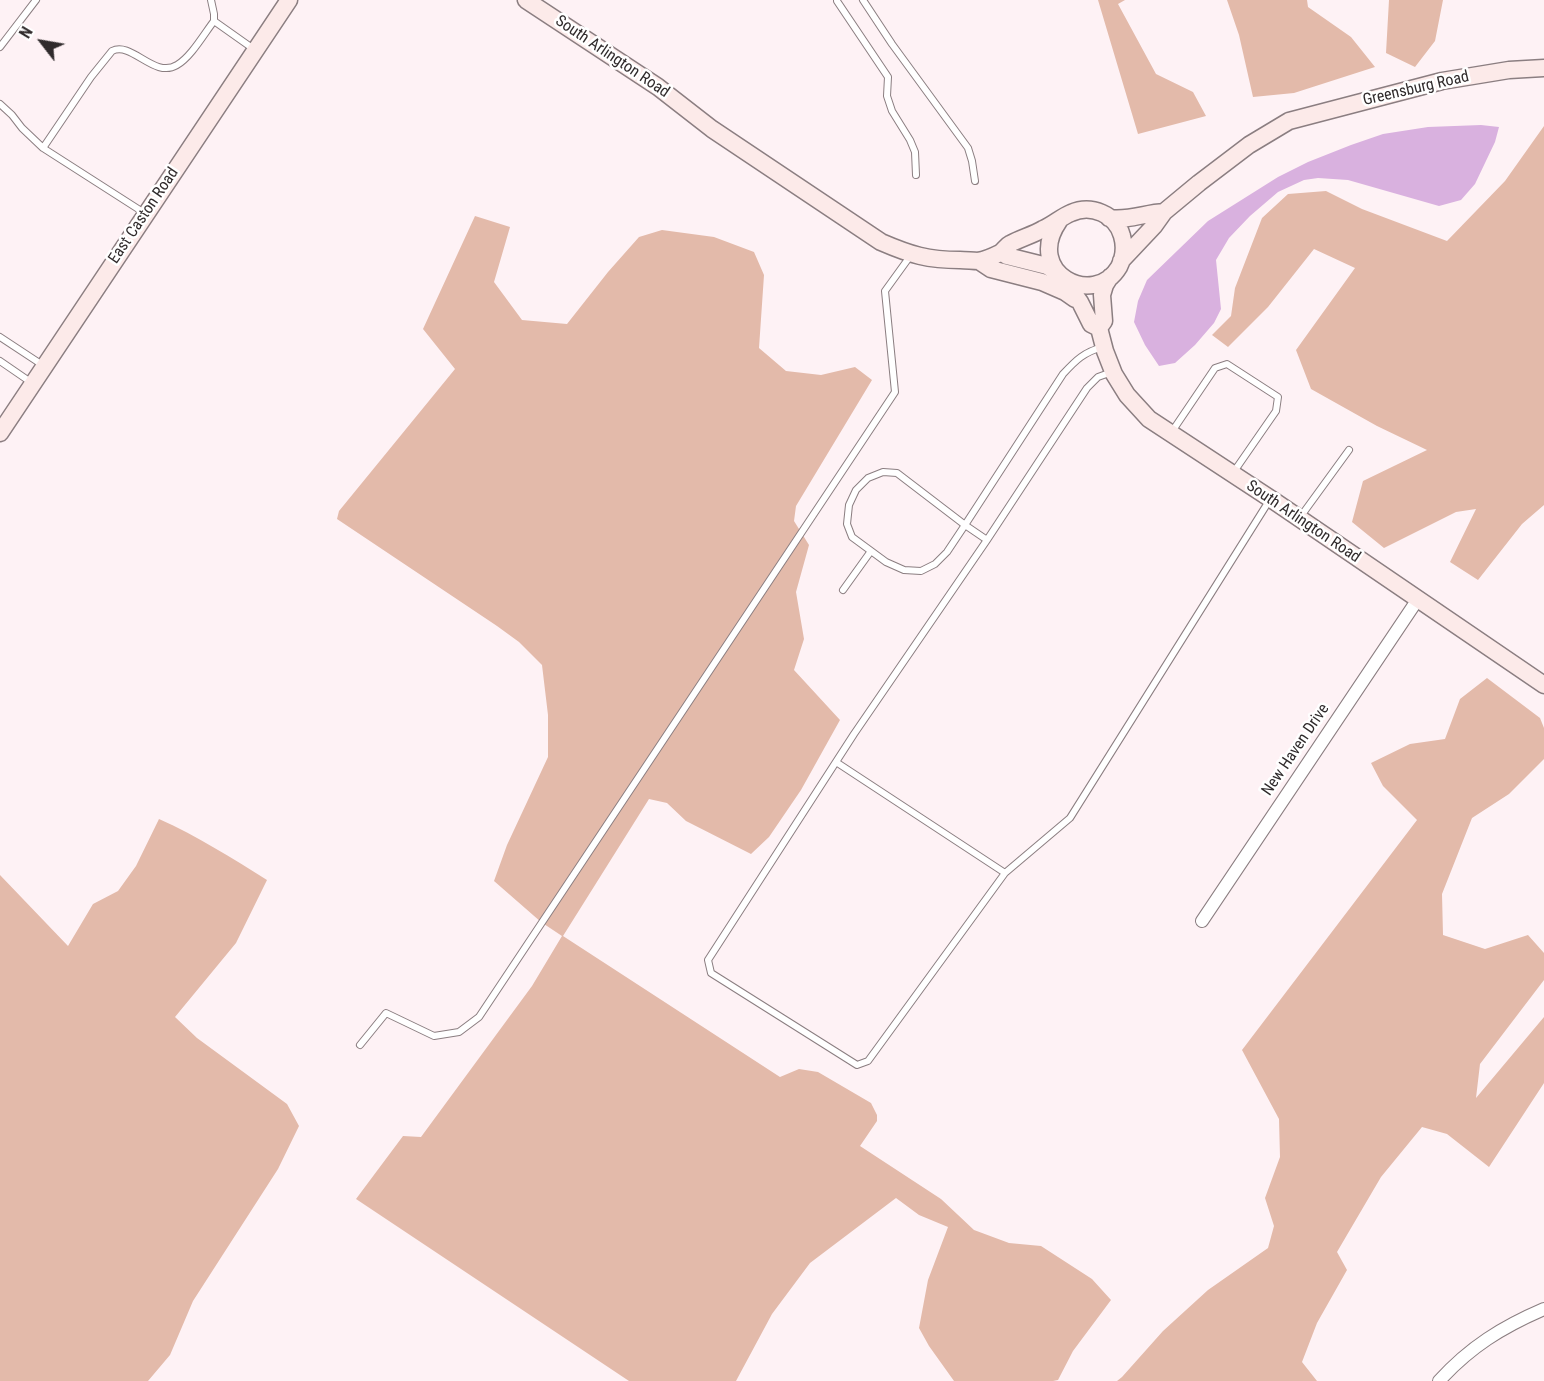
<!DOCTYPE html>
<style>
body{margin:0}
#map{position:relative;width:1544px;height:1381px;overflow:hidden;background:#fef2f5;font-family:"Roboto Condensed",sans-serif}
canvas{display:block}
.north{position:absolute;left:12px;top:12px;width:60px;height:60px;-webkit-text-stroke:4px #fff;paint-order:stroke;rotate:301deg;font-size:16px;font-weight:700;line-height:24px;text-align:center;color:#302b2c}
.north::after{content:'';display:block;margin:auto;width:21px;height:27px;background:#302b2c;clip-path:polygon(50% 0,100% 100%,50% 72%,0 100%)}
</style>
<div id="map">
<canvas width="1544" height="1381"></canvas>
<div class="north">N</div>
</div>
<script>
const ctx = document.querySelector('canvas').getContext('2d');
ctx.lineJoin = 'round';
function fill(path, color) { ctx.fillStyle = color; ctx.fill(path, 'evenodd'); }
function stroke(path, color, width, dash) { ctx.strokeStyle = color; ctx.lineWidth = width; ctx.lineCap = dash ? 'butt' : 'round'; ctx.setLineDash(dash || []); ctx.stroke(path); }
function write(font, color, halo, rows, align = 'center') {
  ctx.font = font + ' "Roboto Condensed",sans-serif'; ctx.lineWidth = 5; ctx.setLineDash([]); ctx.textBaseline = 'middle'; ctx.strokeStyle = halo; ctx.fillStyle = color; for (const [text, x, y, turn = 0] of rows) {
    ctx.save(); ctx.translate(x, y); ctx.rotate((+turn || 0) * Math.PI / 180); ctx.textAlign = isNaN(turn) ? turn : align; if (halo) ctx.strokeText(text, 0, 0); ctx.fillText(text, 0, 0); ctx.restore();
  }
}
fill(new Path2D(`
 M1098 0H1125L1118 4 1156 74 1193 92 1206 116 1138 134Z
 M1227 0H1307L1308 7 1351 37 1375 67 1294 93 1253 97 1239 35Z
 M1389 0H1443L1435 41 1415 67 1386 53Z
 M1544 126V505L1522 524 1478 580 1450 562 1476 509 1456 512 1384 548 1352 522 1363 481 1427 450 1377 426 1311 389 1296 350 1355 268 1314 249 1268 307 1228 347 1212 335 1231 316 1235 288 1262 218 1288 194 1326 191 1362 209 1447 241 1505 181Z
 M475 216 510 227 494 282 522 320 567 324 608 272 639 237 662 230 714 237 754 252 764 275 759 348 786 371 821 375 855 367 872 380 796 506 794 521 809 545 796 592 804 639 794 670 840 720 801 790 769 837 751 854 686 821 667 803 649 799 563 936 780 1077 799 1069 818 1072 871 1103 877 1115V1121L860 1146 941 1199 974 1230 1009 1243 1041 1246 1092 1279 1111 1300 1073 1351 1058 1380 1053 1381H954L929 1346 919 1328 928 1280 948 1227 919 1215 896 1198 810 1263 772 1314 736 1381H629L356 1199 403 1136 421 1137 532 986 562 936 541 922 494 881 507 845 548 757V715L542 665 519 642 497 626 337 519 339 511 455 369 423 329Z
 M1487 678 1540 718 1544 728V759L1509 794 1472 818 1442 894 1443 935 1485 949 1528 935 1544 953V980L1480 1064 1476 1098 1544 1017V1083L1489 1167 1447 1134 1422 1127 1381 1177 1337 1252 1347 1270 1317 1323 1302 1362 1317 1381H1117L1122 1377 1163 1331 1208 1290 1268 1248 1274 1226 1265 1198 1280 1157 1279 1119 1242 1050 1417 820 1383 786 1371 763 1410 744 1445 739 1460 699Z
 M159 819C197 836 232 858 267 880L236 943 175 1017 197 1038 287 1104 299 1126 278 1169 193 1301 170 1355 148 1381H0V875L68 946 93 904 118 891 136 866Z`), '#e3baaa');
fill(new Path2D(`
 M1481 125 1499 127 1495 142 1475 184 1461 200 1439 206 1348 180 1318 178 1304 180 1278 192 1250 216 1229 238 1216 260 1221 309 1214 323 1195 345 1175 363 1159 366 1145 345 1134 322 1138 301 1147 280 1208 221 1278 177 1308 162 1351 145 1383 134 1428 127Z`), '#d9b1df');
const lane = new Path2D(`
 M837 0V1L888 77 887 96 892 111 910 140 915 152 916 175
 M863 0 892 44 968 148 972 161 975 181
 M214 21 255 50
 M0 47 36 0
 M0 104 12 115 22 128 43 148 146 214
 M43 148 91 77 112 51C132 41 154 79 177 65 191 57 204 34 214 21V14L211 0
 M0 337 44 366
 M0 361 32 383
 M1112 372 1098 377 1087 388 987 540 854 734 708 960 711 973 857 1065 868 1061 1005 873 1070 818 1269 501
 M1171 433 1215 368 1227 364 1278 397 1276 411 1233 473
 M1301 516 1349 450
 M987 540 965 525 897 473 883 472 868 478 856 490 849 505 847 524 852 537 886 562 904 570 921 571 935 564 947 552 965 525 1063 374C1076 360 1084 352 1103 347
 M843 590 871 551
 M836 762 1005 873
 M360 1045 386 1013 434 1036 459 1032 479 1017 895 392 885 291 911 255`);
const street = new Path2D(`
 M1202 921 1418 599
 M1439 1381C1470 1347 1502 1327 1544 1309`);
const secondary = new Path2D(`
 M526 0 658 87 712 129 881 242C911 255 928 260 960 260 966 260 973 261 978 261 985 260 994 256 1000 253 1004 250 1006 246 1010 244 1021 238 1033 235 1043 229 1053 225 1061 217 1071 213 1091 204 1116 214 1122 236 1125 246 1124 257 1119 267 1094 309 1023 273 1059 221
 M1109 218C1129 221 1145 213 1164 212
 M1001 252 1007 256 1047 266 1058 273
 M979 261 991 269 1042 282 1065 292 1075 299
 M1121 261 1154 226 1164 212 1199 183 1249 145 1289 121 1442 81 1509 70 1544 68
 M1063 278 1080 302 1091 324 1099 328 1105 351 1114 374 1127 395 1149 419 1274 501 1544 685
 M1099 328 1104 321 1102 295 1105 285 1110 277
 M0 433 289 0`);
stroke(lane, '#8b7e81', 8);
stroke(street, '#8b7e81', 14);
stroke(secondary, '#8b7e81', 19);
stroke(lane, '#fff', 6);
stroke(street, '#fff', 12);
stroke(secondary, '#fceae9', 16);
write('16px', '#302b2c', '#fff', [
 ["South Arlington Road",612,57,34],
 ["Greensburg Road",1416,89,-13],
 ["East Caston Road",144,216,-56],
 ["South Arlington Road",1303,522,34],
 ["New Haven Drive",1296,750,-56]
]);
</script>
